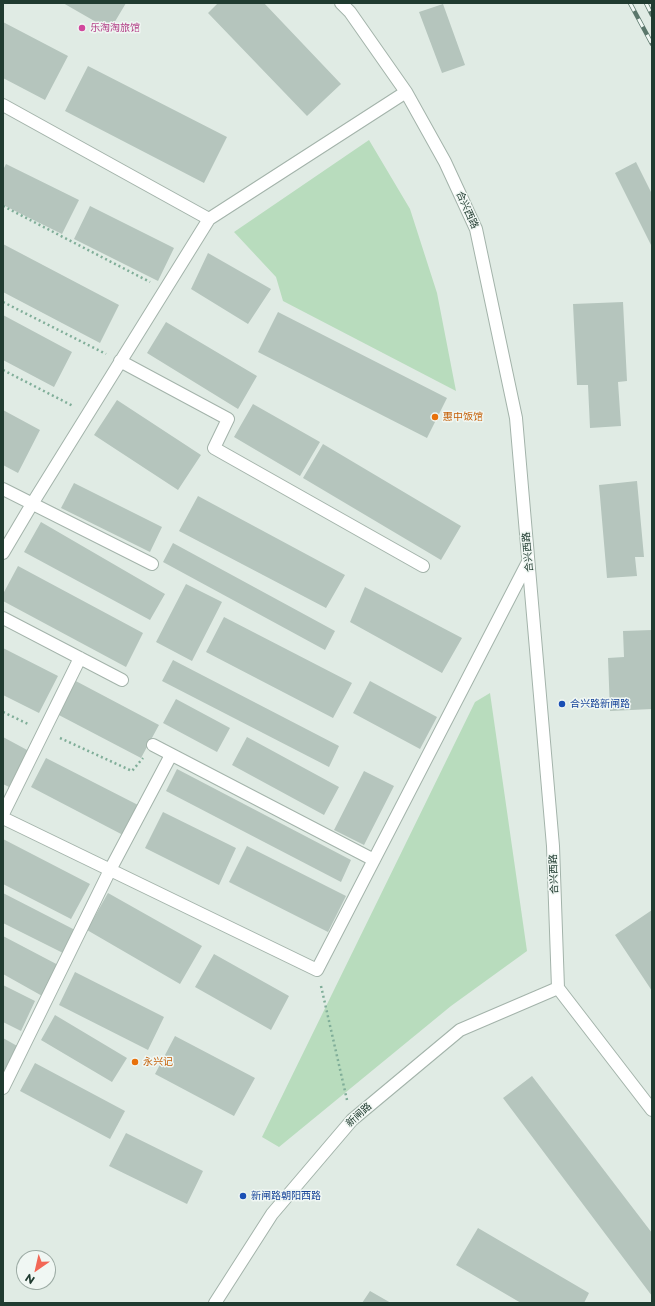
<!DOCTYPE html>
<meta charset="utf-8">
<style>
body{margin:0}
#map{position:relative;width:655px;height:1306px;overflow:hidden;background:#e0ebe4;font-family:Montserrat,sans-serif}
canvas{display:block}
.frame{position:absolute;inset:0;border:4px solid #203b30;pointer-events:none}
.north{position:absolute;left:16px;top:1250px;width:40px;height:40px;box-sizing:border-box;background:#f0f7f3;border:1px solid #9daca5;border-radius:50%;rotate:214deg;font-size:11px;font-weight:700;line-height:16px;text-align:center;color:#203b30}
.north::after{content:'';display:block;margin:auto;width:14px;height:18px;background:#f26756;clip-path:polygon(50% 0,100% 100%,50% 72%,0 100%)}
</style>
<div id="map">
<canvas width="655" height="1306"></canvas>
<div class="frame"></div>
<div class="north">N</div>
</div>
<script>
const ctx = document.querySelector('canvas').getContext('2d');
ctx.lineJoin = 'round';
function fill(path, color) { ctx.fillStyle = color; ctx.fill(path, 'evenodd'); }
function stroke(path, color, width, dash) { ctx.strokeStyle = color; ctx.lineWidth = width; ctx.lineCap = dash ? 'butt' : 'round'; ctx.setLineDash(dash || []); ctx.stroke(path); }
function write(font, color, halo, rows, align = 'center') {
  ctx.font = font + ' Montserrat,"Noto Sans SC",sans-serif'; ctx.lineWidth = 3; ctx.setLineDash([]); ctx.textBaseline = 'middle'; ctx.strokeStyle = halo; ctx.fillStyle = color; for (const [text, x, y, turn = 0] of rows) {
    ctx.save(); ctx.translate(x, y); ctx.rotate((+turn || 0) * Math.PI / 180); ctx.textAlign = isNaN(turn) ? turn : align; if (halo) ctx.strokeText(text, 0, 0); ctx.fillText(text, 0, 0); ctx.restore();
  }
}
fill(new Path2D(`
 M369 140 410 209 437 293 456 391 283 301 276 277 234 232Z
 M490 693 527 951 451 1006 279 1147 262 1137 475 702Z`), '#b8dcbd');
fill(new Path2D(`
 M63 3H126L110 30Z
 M218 3H264L341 84 307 116 208 13Z
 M443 4 465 65 442 73 419 12Z
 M3 22 68 56 45 100 3 78Z
 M88 66 227 137 204 183 65 111Z
 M636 162 652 194V247L615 173Z
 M6 164 79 200 62 234 3 205V170Z
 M90 206 174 248 158 281 74 239Z
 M3 244 119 305 100 343 3 292Z
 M208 253 271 289 248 324 191 289Z
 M623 302 627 381 618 382 621 426 590 428 588 385H577L573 304Z
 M278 312 447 398 427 438 258 352Z
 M3 315 72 352 54 387 3 360Z
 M166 322 257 376 238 409 147 353Z
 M117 400 201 455 178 490 94 435Z
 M253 404 320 442 300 476 234 437Z
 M3 410 40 430 18 473 3 465Z
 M323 444 461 526 441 560 303 478Z
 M637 481 644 557H635L637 576 607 578 599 485Z
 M74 483 162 527 150 552 61 508Z
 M198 496 345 575 326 608 179 531Z
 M41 522 165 594 150 620 24 552Z
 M173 543 335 631 325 650 163 562Z
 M18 566 143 633 126 667 3 601V594Z
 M186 584 222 602 192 661 156 642Z
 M365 587 462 638 442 673 350 622Z
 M224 617 352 683 333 718 206 652Z
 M652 630V709L610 711 608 658 624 657 623 631Z
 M3 648 58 676 39 713 3 695Z
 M173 660 339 746 329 767 162 681Z
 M72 679 159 725 141 758 55 713Z
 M370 681 437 717 420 749 353 713Z
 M176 699 230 728 217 752 163 723Z
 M3 737 29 751 9 787 3 784Z
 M247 737 339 787 324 815 232 765Z
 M46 758 138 805 123 835 31 787Z
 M177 769 351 860 341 882 166 791Z
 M364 771 394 786 364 845 334 830Z
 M163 812 236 848 219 885 145 848Z
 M3 839 90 884 71 919 3 884Z
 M247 846 346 896 328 932 229 882Z
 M3 893 75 930 63 953 3 923Z
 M108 893 202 946 180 984 87 930Z
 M652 910V991L615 935Z
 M3 936 62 967 44 997 3 974Z
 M214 954 289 996 271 1030 195 987Z
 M75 972 164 1017 148 1050 59 1005Z
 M3 985 35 1001 21 1031 3 1022Z
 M55 1015 127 1058 112 1082 41 1040Z
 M175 1036 255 1078 234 1116 155 1074Z
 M3 1038 19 1047 3 1073Z
 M35 1063 125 1111 110 1139 20 1091Z
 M532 1076 652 1233V1296L503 1098Z
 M126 1133 203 1171 187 1204 109 1166Z
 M478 1228 589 1293 584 1303H521L456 1265Z
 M370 1291 391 1303H362Z`), '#b5c5bd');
const minor = new Path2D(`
 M341 3 350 12 406 92 445 162 476 229 516 418 553 846 558 988 652 1110
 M3 105 209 219
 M120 361 228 419 214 448 423 566
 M3 489 152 564
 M3 553 32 504 209 219 406 92
 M3 618 122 680
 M153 745 374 860
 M3 814 80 658
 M3 818 317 970 528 562
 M3 1088 110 870 171 755
 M215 1303 272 1214 352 1120 460 1030 558 988`);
stroke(minor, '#a3b3aa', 14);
stroke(new Path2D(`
 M3 206 150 282
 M3 302 106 354
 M3 370 73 406
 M3 712 28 724
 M60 738 132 771 143 758
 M321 986 347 1100`), '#80ae99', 2.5, [2, 3]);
stroke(minor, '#fff', 12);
const rail = new Path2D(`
 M630 3 652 44
 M646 3 652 15`);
stroke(rail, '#5b776b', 4.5);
stroke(rail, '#f0f7f3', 3, [9]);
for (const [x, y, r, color] of [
 [82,28,4,"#d1479c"],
 [435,417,4,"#e8710a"],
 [562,704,4,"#1a4fb4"],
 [135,1062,4,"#e8710a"],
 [243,1196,4,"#1a4fb4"]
]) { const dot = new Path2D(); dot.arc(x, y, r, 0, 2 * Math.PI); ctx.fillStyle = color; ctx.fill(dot); stroke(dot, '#f0f7f3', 1.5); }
write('10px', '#b23c85', '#f0f7f3', [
 ["乐淘淘旅馆",90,28]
], 'left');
write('10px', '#203b30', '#f0f7f3', [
 ["合兴西路",467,210,66],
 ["合兴西路",528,552,-95],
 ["合兴西路",554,874,-92],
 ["新闸路",359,1115,-42]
]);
write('10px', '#c56008', '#f0f7f3', [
 ["惠中饭馆",443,417],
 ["永兴记",143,1062]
], 'left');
write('10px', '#164399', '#f0f7f3', [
 ["合兴路新闸路",570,704],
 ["新闸路朝阳西路",251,1196]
], 'left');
</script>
